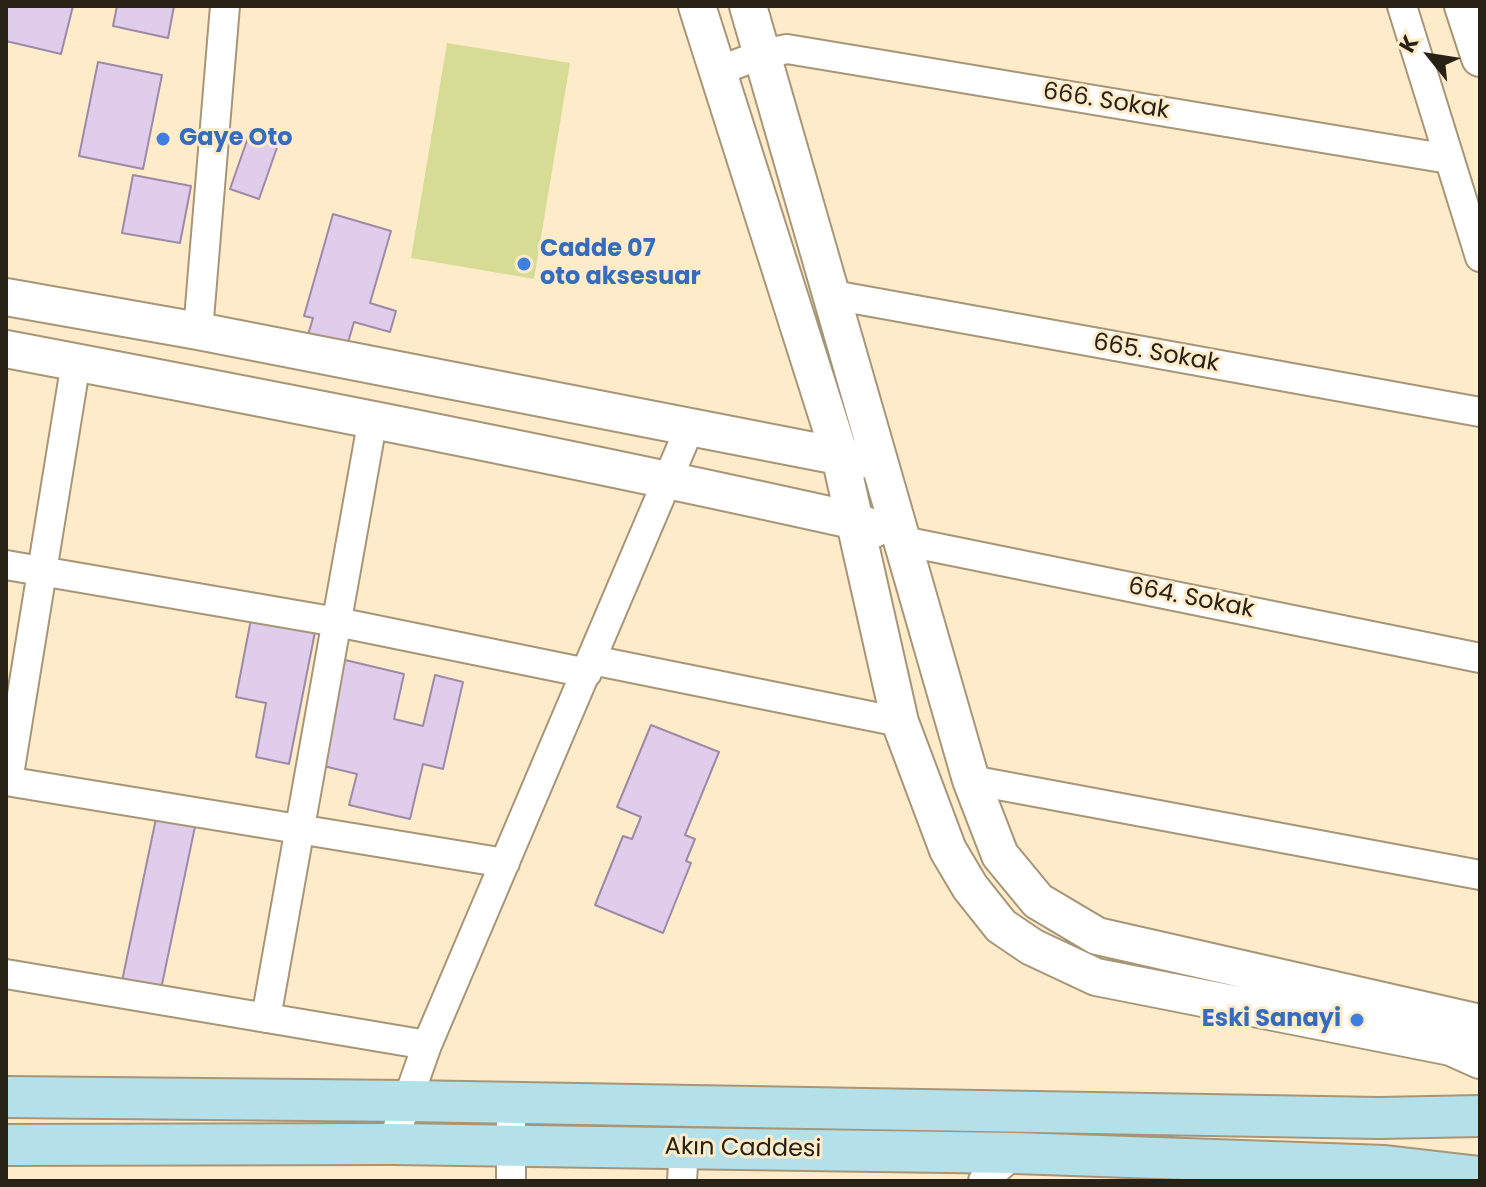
<!DOCTYPE html>
<meta charset="utf-8">
<style>
body{margin:0}
#map{position:relative;width:1486px;height:1187px;overflow:hidden;background:#feebca;font-family:Poppins,sans-serif}
canvas{display:block}
.frame{position:absolute;inset:0;border:8px solid #282115;pointer-events:none}
.north{position:absolute;left:1390px;top:16px;width:80px;height:80px;-webkit-text-stroke:6px #feebca;paint-order:stroke;rotate:300deg;font-size:22px;font-weight:700;line-height:32px;text-align:center;color:#282115}
.north::after{content:'';display:block;margin:auto;width:28px;height:36px;background:#282115;clip-path:polygon(50% 0,100% 100%,50% 72%,0 100%)}
</style>
<div id="map">
<canvas width="1486" height="1187"></canvas>
<div class="frame"></div>
<div class="north">K</div>
</div>
<script>
const ctx = document.querySelector('canvas').getContext('2d');
ctx.lineJoin = 'round';
function fill(path, color) { ctx.fillStyle = color; ctx.fill(path, 'evenodd'); }
function stroke(path, color, width, dash) { ctx.strokeStyle = color; ctx.lineWidth = width; ctx.lineCap = dash ? 'butt' : 'round'; ctx.setLineDash(dash || []); ctx.stroke(path); }
function write(font, color, halo, rows, align = 'center') {
  ctx.font = font + ' Poppins,sans-serif'; ctx.lineWidth = 6; ctx.setLineDash([]); ctx.textBaseline = 'middle'; ctx.strokeStyle = halo; ctx.fillStyle = color; for (const [text, x, y, turn = 0] of rows) {
    ctx.save(); ctx.translate(x, y); ctx.rotate((+turn || 0) * Math.PI / 180); ctx.textAlign = isNaN(turn) ? turn : align; if (halo) ctx.strokeText(text, 0, 0); ctx.fillText(text, 0, 0); ctx.restore();
  }
}
fill(new Path2D(`
 M447 43 570 63 534 279 411 258Z`), '#d7dc95');
const building = new Path2D(`
 M6 6H73L61 54 6 41Z
 M117 6H174L168 38 113 26Z
 M98 62 162 75 143 169 79 156Z
 M251 129 280 139 259 199 230 189Z
 M133 175 191 186 180 243 122 233Z
 M333 214 391 231 370 303 396 311 390 332 354 322 344 356 305 345 313 318 304 316Z
 M252 614 316 627 289 764 256 757 266 703 236 697Z
 M341 659 404 674 394 719 423 726 435 675 463 682 443 769 423 764 410 819 349 805 357 774 315 764Z
 M651 725 719 752 685 835 695 839 686 861 691 863 663 933 595 905 623 836 632 839 641 817 617 807Z
 M158 809 197 817 160 994 121 986Z`);
fill(building, '#e0cceb');
stroke(building, '#9d8aa7', 2);
const minor = new Path2D(`
 M1402 6 1480 257
 M718 71 763 54 787 49 1449 159
 M833 295 1480 412
 M198 331 225 6
 M903 541 1480 658
 M6 565 337 622 587 673
 M592 660 900 722
 M971 780 1480 875
 M6 781 505 863
 M8 781 76 362
 M6 974 427 1045
 M266 1018 373 418
 M511 1103V1181
 M392 1144 427 1045 690 427
 M682 1181 684 1148
 M983 1181 1015 1153`);
const tertiary = new Path2D(`
 M697 6 840 456 900 722 948 850 970 887 1001 926 1032 947 1096 977 1451 1047 1480 1060
 M748 6 971 780 1000 855 1038 901 1097 936 1480 1023
 M1463 6 1480 58
 M6 297 198 331 859 460
 M6 349C290 403 574 458 856 521L874 529`);
const secondary = new Path2D(`
 M6 1097 408 1101 1379 1118 1480 1116
 M6 1145 392 1144 1015 1153 1385 1166 1480 1177`);
stroke(minor, '#a79577', 32);
stroke(tertiary, '#a79577', 40);
stroke(secondary, '#a79577', 44);
stroke(minor, '#fff', 28);
stroke(tertiary, '#fff', 36);
stroke(secondary, '#b4e1e9', 40);
for (const [x, y, r, color] of [
 [163,139,8,"#3f7fe0"],
 [524,264,8,"#3f7fe0"],
 [1357,1020,8,"#3f7fe0"]
]) { const dot = new Path2D(); dot.arc(x, y, r, 0, 2 * Math.PI); ctx.fillStyle = color; ctx.fill(dot); stroke(dot, '#feebca', 3); }
write('24px', '#282115', '#feebca', [
 ["666. Sokak",1106,102,9],
 ["665. Sokak",1156,354,10],
 ["664. Sokak",1191,599,11],
 ["Akın Caddesi",743,1149,1]
]);
write('bold 24px', '#366cbe', '#feebca', [
 ["Gaye Oto",179,139],
 ["Cadde 07",540,250],
 ["oto aksesuar",540,278],
 ["Eski Sanayi",1341,1020,"right"]
], 'left');
</script>
